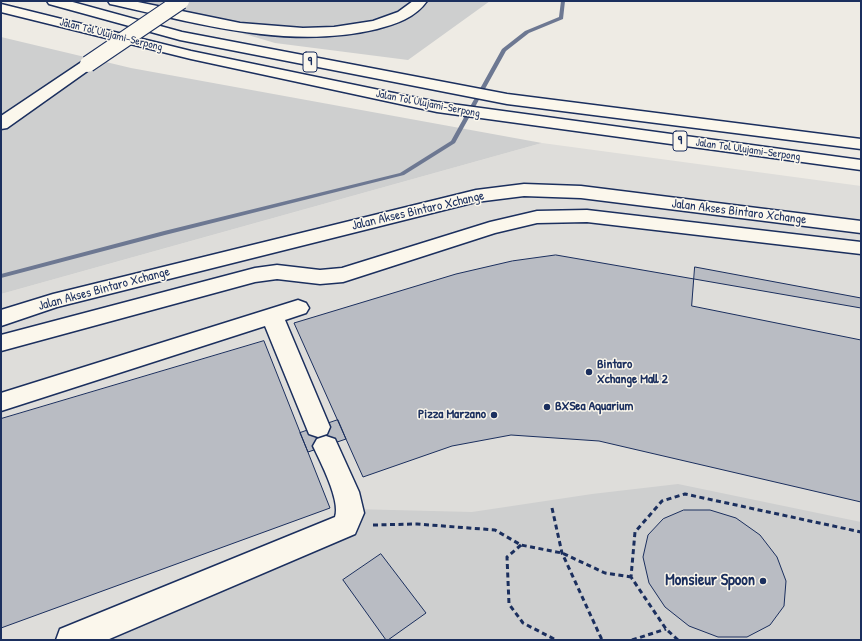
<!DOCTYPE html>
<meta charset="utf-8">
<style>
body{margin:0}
#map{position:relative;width:862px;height:641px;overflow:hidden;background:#eeebe4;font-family:"Patrick Hand",sans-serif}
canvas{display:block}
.frame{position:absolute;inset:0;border:2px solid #1b2f5e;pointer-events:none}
</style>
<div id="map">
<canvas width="862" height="641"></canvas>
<div class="frame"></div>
</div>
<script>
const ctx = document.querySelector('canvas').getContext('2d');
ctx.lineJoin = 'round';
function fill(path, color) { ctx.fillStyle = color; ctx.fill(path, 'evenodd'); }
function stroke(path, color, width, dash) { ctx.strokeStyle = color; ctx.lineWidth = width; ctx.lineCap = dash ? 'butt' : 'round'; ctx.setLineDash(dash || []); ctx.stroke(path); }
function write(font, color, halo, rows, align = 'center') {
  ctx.font = font + ' "Patrick Hand",sans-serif'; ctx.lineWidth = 3; ctx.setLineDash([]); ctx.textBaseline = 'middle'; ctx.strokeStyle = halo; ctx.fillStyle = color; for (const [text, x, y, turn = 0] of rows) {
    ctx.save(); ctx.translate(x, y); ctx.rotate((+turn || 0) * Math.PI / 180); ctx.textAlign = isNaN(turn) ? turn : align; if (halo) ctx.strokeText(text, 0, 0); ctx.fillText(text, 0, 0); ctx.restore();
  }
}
fill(new Path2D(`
 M542 143 861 186V640H1V294Z`), '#deddda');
fill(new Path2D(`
 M133 1H490L408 60 275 43Z
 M1 37 131 68 542 143 1 294Z
 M678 484 861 522V640H55L78 628 250 551 352 509 472 512 592 494Z`), '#cecfcf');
fill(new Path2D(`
 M561 1H565L563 19 529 33 506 51 455 143 404 175 165 235 1 278V274L164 231 400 173 451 141 502 49 525 31 559 17Z`), '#6d7892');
const building = new Path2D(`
 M556 255 861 308V502L599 441 511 435 452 446 363 477 294 323 456 274 512 261Z
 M695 267 861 298V340L692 306Z
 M264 341 330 508 1 628V419Z
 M338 420 346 439 308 452 300 433Z
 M684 510H710L736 518 760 535 777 557 786 581 784 606 770 625 747 637H718L689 626 665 607 649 583 643 557 648 535 663 519Z
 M381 554 426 613 388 640H386L343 580Z`);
fill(building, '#b9bcc3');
stroke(building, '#1b2f5e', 1);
const minor = new Path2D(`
 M587 210 861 242V254L587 222 537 223 495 233 343 282 320 284 277 279 255 282 1 351V335L255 268 277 265 320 270 342 268 490 222 537 211Z
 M298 300 306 303 309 308 306 313 285 320 330 427 327 434 318 437 309 434 265 326 1 411V393Z
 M326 436 335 439 359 492 364 513 355 534 107 640H56L60 629 335 517C341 501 320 461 313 446L317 439Z`);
const major = new Path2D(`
 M524 184 581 186 861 221V233L581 198 524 196 476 202 57 307 1 326V310L53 294 476 190Z`);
const highway = new Path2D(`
 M47 1H69L182 32 507 94 861 139V149L507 104 180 40 49 4Z
 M108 1H133L240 23 303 28 334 27 373 21 398 12 413 1H427C415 18 396 24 377 29 290 50 200 24 115 5L110 4Z
 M1 4 191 51 437 102 861 160V170L437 112 191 59 1 12Z
 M88 59 93 61 96 64 93 67 7 128 1 129V116L83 61Z`);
stroke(minor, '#1b2f5e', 3);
stroke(major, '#1b2f5e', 3);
stroke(highway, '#1b2f5e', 3);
stroke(new Path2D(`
 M552 508 562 553 602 640
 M373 525 417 524 495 530 521 545 562 553 605 573 631 577
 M521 545 507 557 509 604 523 623 556 640
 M632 640 666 629
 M678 640 666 629 631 577 635 532 662 501 685 494 861 532`), '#1b2f5e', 3, [5, 3.5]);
fill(minor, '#fbf7ec');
fill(major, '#fbf7ec');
fill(highway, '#fbf7ec');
stroke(new Path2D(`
 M858 1H861`), '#1b2f5e', 2, [4, 2]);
const highwayBridge = new Path2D(`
 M88 64 181 1`);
stroke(highwayBridge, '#1b2f5e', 18, []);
stroke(highwayBridge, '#fbf7ec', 16);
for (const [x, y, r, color] of [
 [589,372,4,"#1b2f5e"],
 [547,407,4,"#1b2f5e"],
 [494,415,4,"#1b2f5e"],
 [763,581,4,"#1b2f5e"]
]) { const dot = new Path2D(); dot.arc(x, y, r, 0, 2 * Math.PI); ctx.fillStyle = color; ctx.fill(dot); stroke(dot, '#fbf7ec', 1.5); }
write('11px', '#1b2f5e', '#fbf7ec', [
 ["Jalan Tol Ulujami–Serpong",111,35,14],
 ["Jalan Tol Ulujami–Serpong",428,104,11],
 ["Jalan Tol Ulujami–Serpong",748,150,8]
]);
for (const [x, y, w] of [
 [310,62,14],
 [680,141,14]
]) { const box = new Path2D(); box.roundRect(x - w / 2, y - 10, w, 20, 3); ctx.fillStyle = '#fbf7ec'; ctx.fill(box); stroke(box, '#1b2f5e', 1); }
write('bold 12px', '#1b2f5e', null, [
 ["9",310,62],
 ["9",680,141]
]);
write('13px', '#1b2f5e', '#fbf7ec', [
 ["Jalan Akses Bintaro Xchange",418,211,-13],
 ["Jalan Akses Bintaro Xchange",739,212,7],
 ["Jalan Akses Bintaro Xchange",104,289,-15]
]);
write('bold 13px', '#1b2f5e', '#fbf7ec', [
 ["Bintaro",597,365],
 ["Xchange Mall 2",597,380],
 ["BXSea Aquarium",555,407],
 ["Pizza Marzano",486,415,"right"]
], 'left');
write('bold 16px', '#1b2f5e', '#fbf7ec', [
 ["Monsieur Spoon",755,581]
], 'right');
</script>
